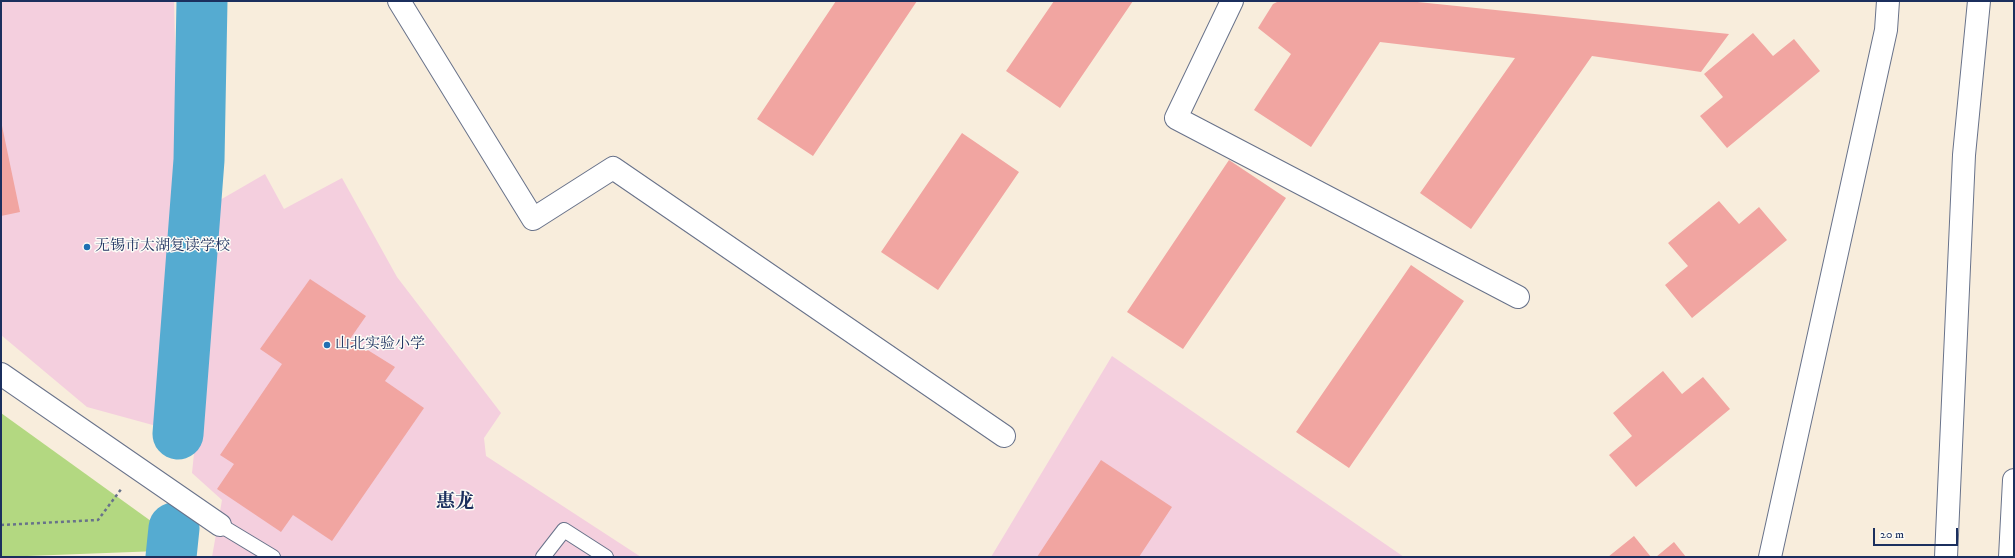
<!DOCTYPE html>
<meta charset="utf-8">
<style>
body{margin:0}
#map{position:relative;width:2015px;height:558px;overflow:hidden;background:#f8eddc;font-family:"IM FELL DW Pica",serif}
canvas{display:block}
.frame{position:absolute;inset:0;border:2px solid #1b2f5e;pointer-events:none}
.scale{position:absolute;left:1873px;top:528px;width:85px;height:18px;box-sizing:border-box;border:2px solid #1b2f5e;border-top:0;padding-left:5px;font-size:12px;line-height:14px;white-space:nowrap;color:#1b2f5e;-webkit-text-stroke:3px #fdfcf7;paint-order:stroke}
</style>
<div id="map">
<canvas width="2015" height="558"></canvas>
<div class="frame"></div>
<div class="scale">20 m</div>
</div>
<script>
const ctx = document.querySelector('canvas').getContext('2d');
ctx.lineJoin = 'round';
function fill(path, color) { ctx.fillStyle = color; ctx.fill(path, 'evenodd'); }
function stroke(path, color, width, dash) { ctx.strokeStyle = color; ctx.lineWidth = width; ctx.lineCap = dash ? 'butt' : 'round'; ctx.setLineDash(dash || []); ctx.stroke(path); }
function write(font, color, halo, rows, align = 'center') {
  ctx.font = font + ' "IM FELL DW Pica","Noto Serif SC",serif'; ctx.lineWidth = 3; ctx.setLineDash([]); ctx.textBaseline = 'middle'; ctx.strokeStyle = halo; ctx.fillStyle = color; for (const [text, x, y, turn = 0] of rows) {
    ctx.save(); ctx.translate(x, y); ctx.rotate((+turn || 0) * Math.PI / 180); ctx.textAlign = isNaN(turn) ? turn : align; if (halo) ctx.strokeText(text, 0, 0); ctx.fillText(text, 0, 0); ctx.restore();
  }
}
fill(new Path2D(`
 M1 1H174L178 159 160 427 87 407 1 335Z
 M265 174 284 209 342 178 397 277 501 413 484 438 486 456 641 557H212L222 500 192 473 220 200Z
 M1112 356 1404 557H991Z`), '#f4cfde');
fill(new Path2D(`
 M1 413 162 529 159 551 1 557Z`), '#b3d881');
stroke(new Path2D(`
 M178 434 199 160 202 1
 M171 557 174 528`), '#55abd1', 51);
fill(new Path2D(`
 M836 1H917L813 156 757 119Z
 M1054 1H1133L1060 108 1006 71Z
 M1279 1H1408L1729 34 1701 72 1592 56 1471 229 1420 193 1515 58 1380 42 1311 147 1254 110 1291 54 1258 28 1273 4Z
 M1753 33 1773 56 1794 39 1820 71 1727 148 1700 116 1723 97 1704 74Z
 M1 121 20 212 1 216Z
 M962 133 1019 172 938 290 881 252Z
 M1229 160 1286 198 1183 349 1127 312Z
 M1719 201 1739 224 1759 207 1787 240 1692 318 1665 285 1688 266 1668 243Z
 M1411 265 1464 301 1349 468 1296 432Z
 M310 279 366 316 350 339 395 367 385 381 424 408 332 541 293 515 281 532 217 489 234 464 220 455 282 364 260 349Z
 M1663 371 1682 394 1703 377 1730 409 1636 487 1609 455 1632 436 1613 413Z
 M1101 460 1172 507 1139 557H1037Z
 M1634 536 1651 557H1608Z
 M1674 542 1686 557H1656Z`), '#f1a5a1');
const lane = new Path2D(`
 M220 525 273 557
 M543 557 564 530 606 557`);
const street = new Path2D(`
 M399 1 533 219 613 168 1004 436
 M1232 1 1176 118 1518 297
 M1 374 220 525
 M1770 557 1886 30 1888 1`);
const secondary = new Path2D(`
 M1946 557 1964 155 1979 1
 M2010 557 2014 480`);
stroke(lane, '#68728a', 16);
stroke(street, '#68728a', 24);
stroke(secondary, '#68728a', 24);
stroke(new Path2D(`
 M1 525 98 520 122 488`), '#68728a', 2.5, [3, 3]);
stroke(lane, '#fff', 14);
stroke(street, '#fff', 22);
stroke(secondary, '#fff', 22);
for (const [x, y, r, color] of [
 [87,247,4,"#1f6fb2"],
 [327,345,4,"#1f6fb2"]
]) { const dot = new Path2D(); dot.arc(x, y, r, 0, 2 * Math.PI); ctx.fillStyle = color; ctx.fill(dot); stroke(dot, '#fdfcf7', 1.5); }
write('15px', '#1b2f5e', '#fdfcf7', [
 ["无锡市太湖复读学校",95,247],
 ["山北实验小学",335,345]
], 'left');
write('bold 19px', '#1b2f5e', '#fdfcf7', [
 ["惠龙",455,503]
]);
</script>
